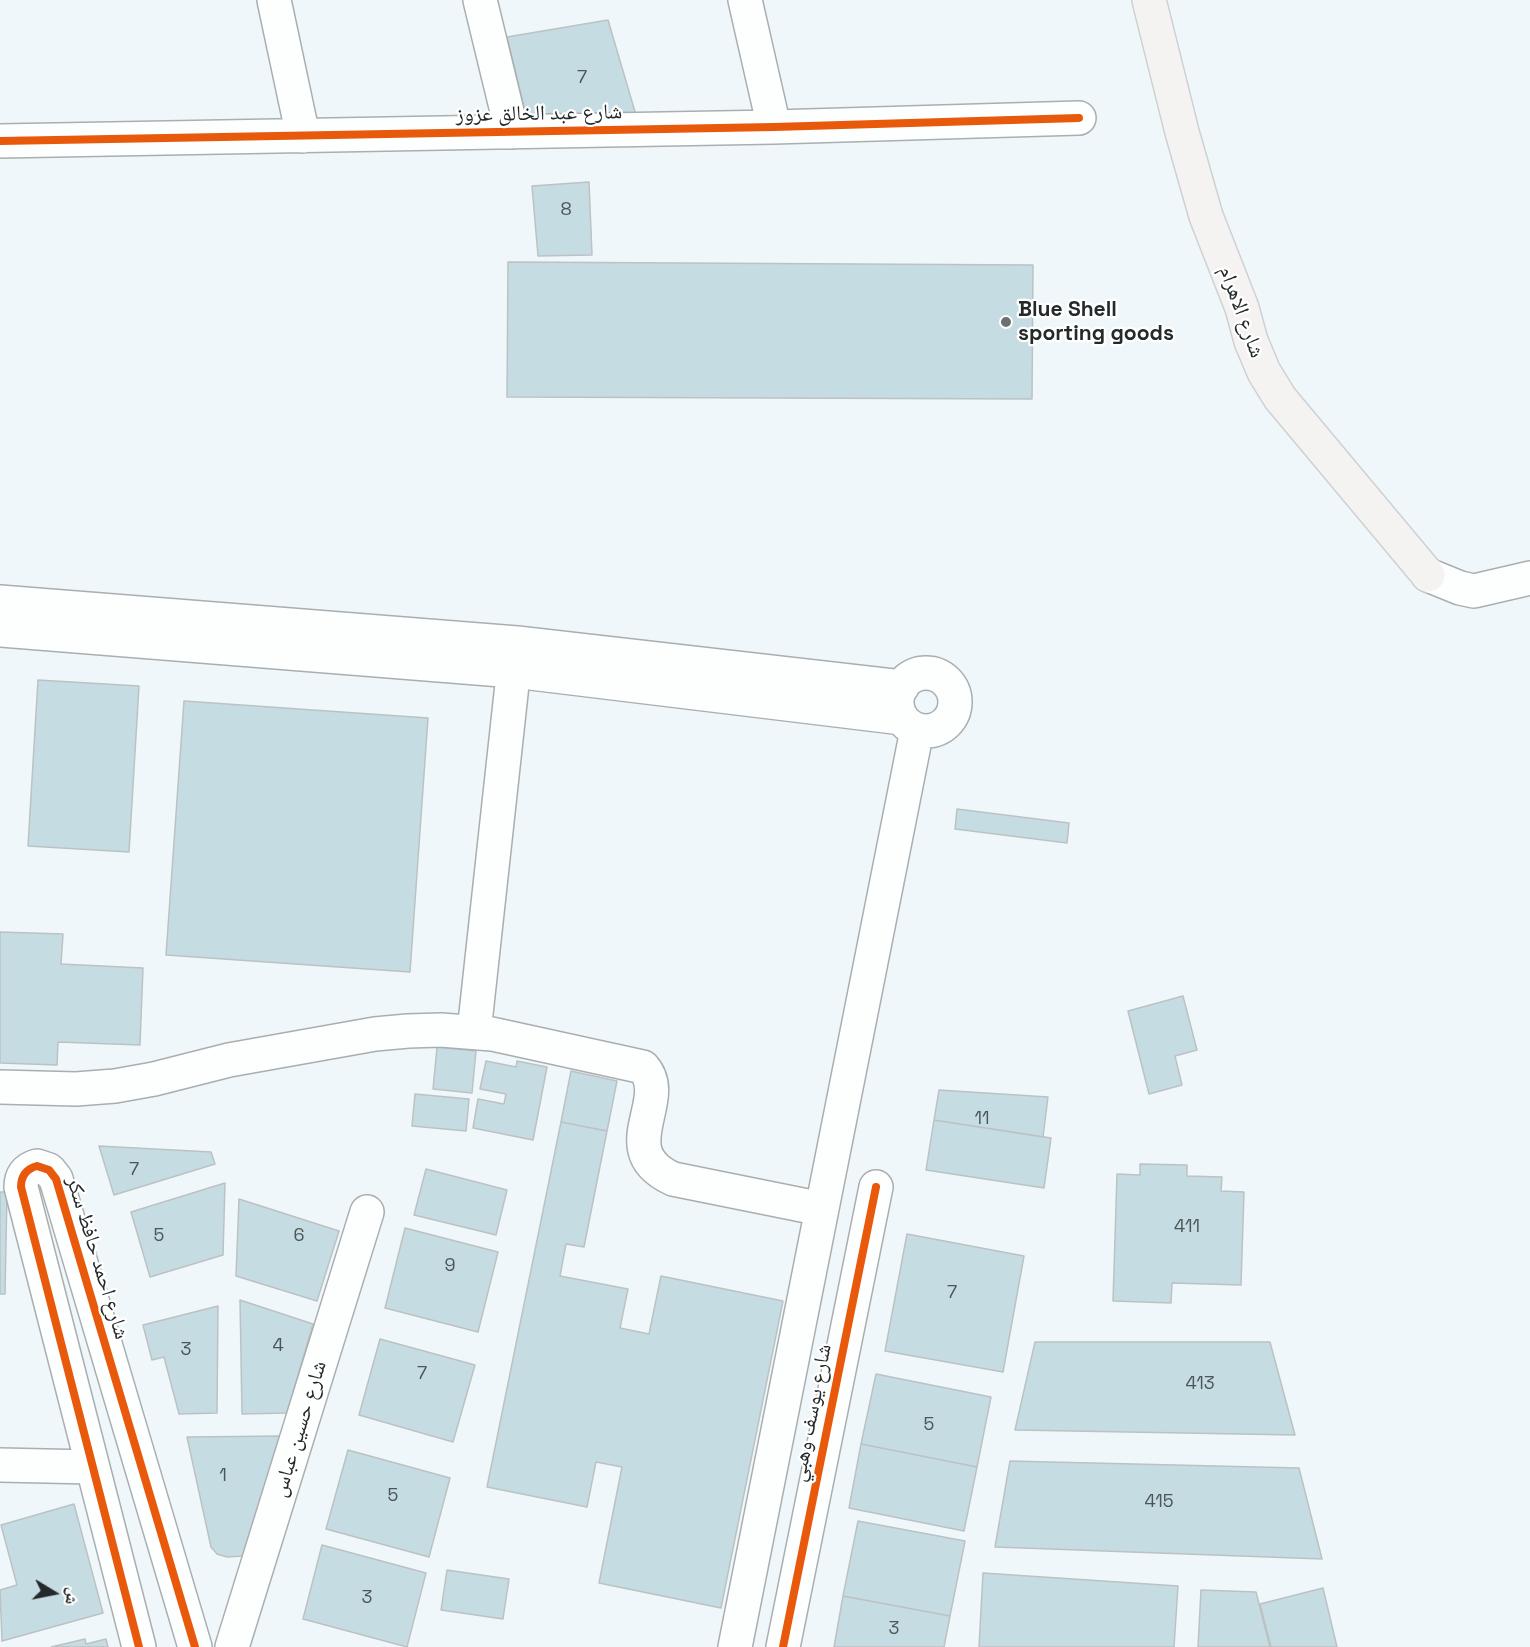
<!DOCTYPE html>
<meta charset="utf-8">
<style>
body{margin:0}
#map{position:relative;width:1530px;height:1647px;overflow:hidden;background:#f0f7fa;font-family:"Space Grotesk","Noto Naskh Arabic",sans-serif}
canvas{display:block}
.north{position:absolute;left:24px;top:1563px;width:60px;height:60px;-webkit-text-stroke:4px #fff;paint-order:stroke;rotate:100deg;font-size:16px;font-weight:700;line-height:24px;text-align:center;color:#24292a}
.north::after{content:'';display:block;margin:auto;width:21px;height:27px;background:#24292a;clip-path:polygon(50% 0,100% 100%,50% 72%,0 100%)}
</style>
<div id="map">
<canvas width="1530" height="1647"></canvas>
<div class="north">ش</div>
</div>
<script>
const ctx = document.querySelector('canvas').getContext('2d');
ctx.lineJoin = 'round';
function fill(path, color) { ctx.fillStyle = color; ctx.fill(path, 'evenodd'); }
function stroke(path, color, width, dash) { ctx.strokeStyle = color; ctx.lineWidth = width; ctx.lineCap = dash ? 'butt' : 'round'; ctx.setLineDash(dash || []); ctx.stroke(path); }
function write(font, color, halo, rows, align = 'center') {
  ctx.font = font + ' "Space Grotesk","Noto Naskh Arabic",sans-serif'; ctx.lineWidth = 4.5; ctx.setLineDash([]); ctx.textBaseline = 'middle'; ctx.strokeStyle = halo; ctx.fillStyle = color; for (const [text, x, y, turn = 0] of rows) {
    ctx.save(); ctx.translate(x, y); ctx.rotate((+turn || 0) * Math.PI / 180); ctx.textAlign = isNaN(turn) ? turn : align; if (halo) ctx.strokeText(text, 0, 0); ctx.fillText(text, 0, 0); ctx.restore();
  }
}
const building = new Path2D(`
 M608 20 638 122 526 116 507 37Z
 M589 182 592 255 538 256 532 186Z
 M508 262 1033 265 1032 399 507 397Z
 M38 680 139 686 129 852 28 846Z
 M184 701 428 718 410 972 166 955Z
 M957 809 1069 823 1067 843 955 829Z
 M0 932 63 934 61 964 143 968 140 1045 58 1042 57 1065 0 1063Z
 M1183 996 1197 1050 1175 1056 1182 1085 1149 1094 1128 1011Z
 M437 1047 476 1051 472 1093 433 1089Z
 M486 1061 516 1067 517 1061 547 1067 533 1140 473 1128 478 1099 504 1104 506 1094 480 1089Z
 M571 1071 617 1081 607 1131 561 1122Z
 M939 1090 1048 1097 1043 1137 934 1120Z
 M415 1094 469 1099 466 1131 412 1126Z
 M934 1120 1051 1138 1044 1188 926 1170Z
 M561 1122 607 1131 584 1247 566 1244 560 1276 628 1289 620 1328 649 1334 661 1276 783 1301 721 1608 599 1583 622 1467 596 1462 587 1507 487 1487Z
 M99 1146 211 1152 215 1164 114 1195Z
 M1140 1164 1187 1165V1176L1222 1177 1221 1191 1244 1192 1241 1285 1172 1283 1171 1303 1113 1301 1117 1174 1140 1175Z
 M426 1169 507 1190 496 1235 414 1215Z
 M225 1183 223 1255 150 1277 131 1212Z
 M0 1192H7L5 1294H0Z
 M239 1199 339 1231 317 1301 236 1276Z
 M405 1228 498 1252 478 1332 385 1308Z
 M907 1234 1024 1256 1003 1372 885 1351Z
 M240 1300 313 1324 287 1413 242 1414Z
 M218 1306 217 1413 179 1414 164 1357 152 1360 143 1325Z
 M380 1339 475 1365 453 1442 359 1415Z
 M1035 1342H1270L1295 1435 1015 1430Z
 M876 1374 991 1397 977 1467 861 1444Z
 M281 1436 243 1556 227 1557 217 1554 211 1547 187 1437Z
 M861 1444 977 1467 964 1531 849 1508Z
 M348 1450 450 1478 429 1557 326 1529Z
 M1010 1461 1299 1468 1322 1559 995 1547Z
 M74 1504 103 1613 2 1641 0 1590 17 1585 1 1525Z
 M858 1521 965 1541 950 1616 843 1596Z
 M322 1545 426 1573 407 1647 303 1619Z
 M447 1570 509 1579 503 1619 441 1610Z
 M983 1573 1178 1586 1174 1647H979Z
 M1323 1588 1337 1647H1271L1260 1604Z
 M1201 1590 1256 1592 1270 1647H1198Z
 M843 1596 950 1616 944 1647H834Z
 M85 1639 86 1644 106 1639 108 1647H51Z`);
fill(building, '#c5dce2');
stroke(building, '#bcc2c4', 1.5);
const minor = new Path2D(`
 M274 0 303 136
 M480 0 512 132
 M745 0 774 127
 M0 141 774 127 1079 118
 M1428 575 1460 588 1474 591 1530 578
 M0 602 517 643 902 687
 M0 630 514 671 902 718
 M897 702a29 29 0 1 1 58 0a29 29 0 1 1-58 0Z
 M474 1032 516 648
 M0 1087 76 1089 115 1086 154 1079 229 1060 375 1034 408 1031 441 1030 492 1034 643 1067C673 1100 610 1150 673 1179L822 1209
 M0 1465 92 1467
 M139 1647 21 1187C21 1176 26 1169 37 1166L49 1170 56 1179 195 1647
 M232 1647 367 1212
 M735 1647 917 730
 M783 1647 876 1187`);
const major = new Path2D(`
 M1149 0 1182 132 1206 216 1242 308 1251 341 1264 372 1280 398 1428 575`);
stroke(minor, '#a9aeb0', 36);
stroke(major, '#ced1d3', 36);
stroke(minor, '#fdfefe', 33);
stroke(major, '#f5f2f2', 33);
stroke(new Path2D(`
 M0 141 774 127 1079 118
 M139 1647 21 1187C21 1176 26 1169 37 1166L49 1170 56 1179 195 1647
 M783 1647 876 1187`), '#e8590c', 8);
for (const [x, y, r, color] of [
 [1006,322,6,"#6b7173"]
]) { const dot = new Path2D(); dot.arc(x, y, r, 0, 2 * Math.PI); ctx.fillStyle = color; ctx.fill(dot); stroke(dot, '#fff', 2); }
write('18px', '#4c5658', null, [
 ["7",582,78],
 ["8",566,210],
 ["11",982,1119],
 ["7",134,1170],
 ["411",1187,1227],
 ["5",159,1236],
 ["6",299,1236],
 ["9",450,1266],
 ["7",952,1293],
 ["4",278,1346],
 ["3",186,1350],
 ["7",422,1374],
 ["413",1200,1384],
 ["5",929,1425],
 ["1",223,1476],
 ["5",393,1496],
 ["415",1159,1502],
 ["3",367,1598],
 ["3",894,1629]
]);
write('21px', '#24292a', '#fff', [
 ["شارع عبد الخالق عزوز",539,114,-1],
 ["شارع الاهرام",1241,312,70],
 ["شارع احمد حافظ سكر",97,1258,73],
 ["شارع يوسف وهبي",812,1413,-79],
 ["شارع حسين عباس",300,1429,-73]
]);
write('bold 21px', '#24292a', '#fff', [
 ["Blue Shell",1018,310],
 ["sporting goods",1018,334]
], 'left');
</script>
